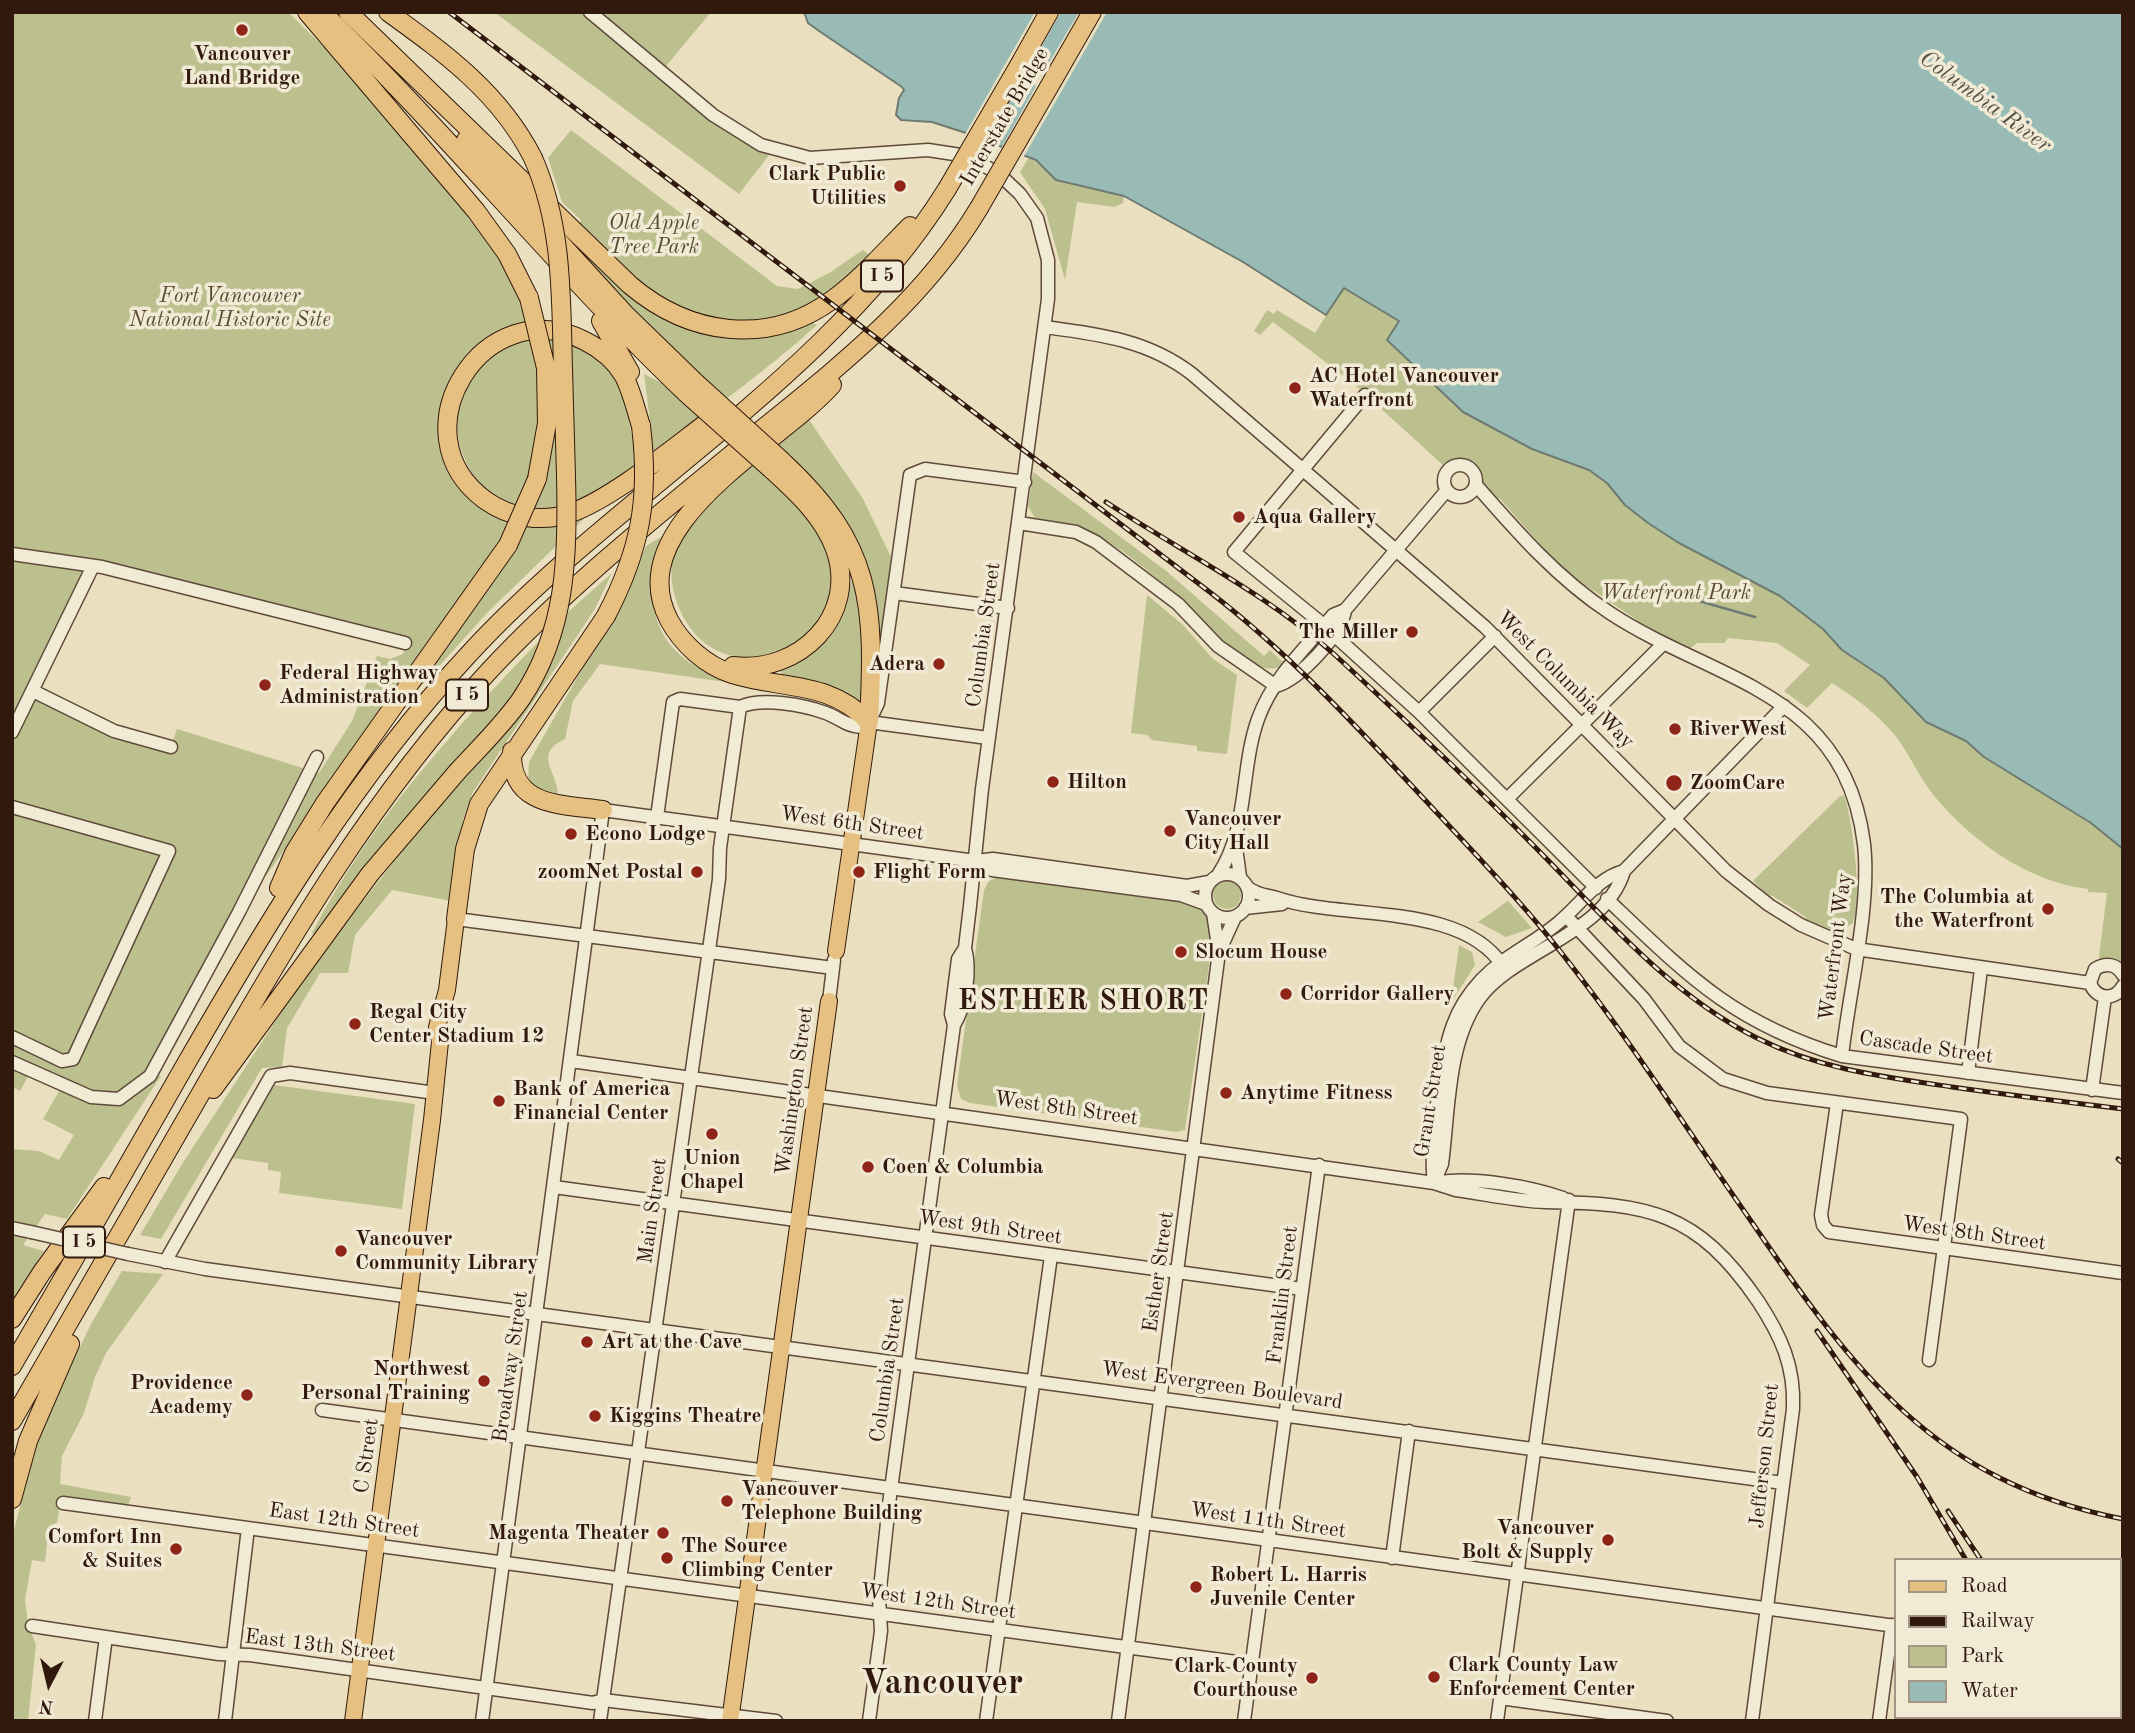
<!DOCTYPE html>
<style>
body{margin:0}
#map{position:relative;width:2135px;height:1733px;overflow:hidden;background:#eadfbf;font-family:"Old Standard TT",serif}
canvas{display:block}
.frame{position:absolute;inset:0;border:14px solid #31190d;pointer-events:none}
.legend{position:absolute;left:1894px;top:1558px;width:228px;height:161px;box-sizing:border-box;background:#f1ead5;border:2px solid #a49685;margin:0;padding:9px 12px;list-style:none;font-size:21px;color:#31190d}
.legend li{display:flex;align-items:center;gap:14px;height:35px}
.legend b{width:35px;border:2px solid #a49685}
.north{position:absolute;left:14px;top:1649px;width:70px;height:70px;-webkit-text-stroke:5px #f1ead5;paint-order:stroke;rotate:187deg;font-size:19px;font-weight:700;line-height:28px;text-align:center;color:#31190d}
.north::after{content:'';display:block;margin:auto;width:24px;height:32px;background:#31190d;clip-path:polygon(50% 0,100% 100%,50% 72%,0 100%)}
</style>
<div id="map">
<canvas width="2135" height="1733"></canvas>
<div class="frame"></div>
<ul class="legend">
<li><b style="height:9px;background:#e5c080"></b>Road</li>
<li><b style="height:9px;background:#31190d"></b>Railway</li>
<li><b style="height:19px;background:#bcc08e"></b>Park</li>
<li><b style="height:19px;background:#98bcb5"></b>Water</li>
</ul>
<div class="north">N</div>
</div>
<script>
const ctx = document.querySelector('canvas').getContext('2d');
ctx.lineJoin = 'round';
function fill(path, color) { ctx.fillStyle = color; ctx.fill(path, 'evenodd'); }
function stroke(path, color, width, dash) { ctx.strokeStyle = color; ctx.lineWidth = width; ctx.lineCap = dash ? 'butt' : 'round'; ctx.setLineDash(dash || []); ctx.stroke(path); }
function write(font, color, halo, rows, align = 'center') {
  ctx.font = font + ' "Old Standard TT",serif'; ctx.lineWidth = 7; ctx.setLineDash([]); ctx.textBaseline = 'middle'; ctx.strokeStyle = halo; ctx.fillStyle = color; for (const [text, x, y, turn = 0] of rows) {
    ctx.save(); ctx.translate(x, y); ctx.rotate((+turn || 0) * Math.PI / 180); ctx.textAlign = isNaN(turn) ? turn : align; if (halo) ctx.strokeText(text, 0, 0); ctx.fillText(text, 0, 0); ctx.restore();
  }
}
fill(new Path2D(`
 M12 12H288L345 68 489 241 510 279 529 326C512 330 482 340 469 352 444 375 429 445 451 474 460 487 497 509 511 520L474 581 266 876 264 861 145 1080 150 1085 158 1075 161 1076 67 1219 45 1214 23 1245 44 1251 12 1302V1149L39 1151 59 1160 74 1135 43 1119 62 1086 31 1071 20 1091 12 1087ZM93 566 407 643 403 654 390 659 377 656 352 721 319 773 177 729 171 746 72 713 33 691Z
 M494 12H711L662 71 713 115 773 150 739 194Z
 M571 130 777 286 798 289 829 273 863 250 870 255C825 300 774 333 708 318 700 316 690 315 682 311 642 290 611 255 579 224L581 220 562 202 548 158Z
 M1029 157 1065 183 1124 196 1123 203 1114 207 1077 202 1065 280 1045 209 1020 172Z
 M564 229 699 331 810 322 817 325C763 374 703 416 644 458 620 475 592 500 563 508 533 516 495 505 477 480 458 454 452 426 462 396 486 329 568 320 611 374 625 392 628 417 633 439L652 436 644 374 662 383 689 406 676 354 566 237Z
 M1344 287 1400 321 1387 341 1463 412 1532 449 1589 470 1607 483 1625 505 1679 543 1780 596 1823 629 1858 662 1884 678 1926 722 1966 741 1984 757 2091 823 2123 849V967L2101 960 2099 957 2107 893 2088 892V889C2028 882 1973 842 1935 797 1921 780 1912 760 1900 742 1883 718 1857 699 1832 683L1807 708 1784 691 1810 665 1777 643 1728 638 1725 643H1697L1688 650 1641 627 1638 621 1581 582 1574 581 1546 556 1545 550 1500 499C1481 492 1482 466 1461 461L1445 467 1353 383 1273 322 1260 335 1254 331 1267 310 1274 314 1277 310 1315 333Z
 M807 417 862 497 891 557 883 633H880C875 547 842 508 783 451L761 471C779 490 809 515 822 537 875 631 725 712 680 610 672 592 668 572 675 553 692 509 770 451 807 417Z
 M1033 472 1165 570 1264 656 1270 650 1285 664C1255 687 1203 617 1183 600 1157 578 1127 552 1097 535 1077 524 1055 526 1035 518L1028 506Z
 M583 515 584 519 488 612 404 705 527 524Z
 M664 535C644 591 647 643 706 672 720 679 738 682 753 686L600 664 573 701 565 739C532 754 558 773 558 794L541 793 528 781 529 762 586 662 615 618 646 546Z
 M612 573 595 609 473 792 463 819 451 901 392 890 355 935 348 973H320L287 1028 282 1067 262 1068 161 1239 140 1235 184 1161 307 973 550 662 568 612Z
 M856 574 866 621 862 706 836 688 782 677 781 671C809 660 832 640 842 610 847 597 847 586 856 574Z
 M1147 595 1182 624 1213 659 1237 675 1227 754 1197 751V746L1152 740 1147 735 1131 733Z
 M540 640 535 660 515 695 317 936 312 933C369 823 455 728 540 640Z
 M1844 795C1852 816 1864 907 1852 924L1836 931 1808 922 1804 916 1773 896 1767 895 1753 881 1839 797Z
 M1000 876 1180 899C1204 906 1209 915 1213 938L1185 1130 1177 1132 970 1103 961 1099 957 1085 984 890 989 881Z
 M1213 895a14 14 0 1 1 28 0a14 14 0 1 1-28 0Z
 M1508 901 1532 928 1506 937 1478 922Z
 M1459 945 1472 952 1475 965 1451 1003Z
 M274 1085 415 1104 402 1209 279 1193 281 1172 268 1170V1163L232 1158Z
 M122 1271 163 1274 106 1353 95 1377 84 1413 62 1456 60 1484 131 1497 128 1505 61 1499 57 1523 49 1526 45 1562 32 1560 25 1600 28 1624 36 1645 28 1721H13L12 1538 35 1448 53 1403 91 1324Z`), '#bcc08e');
const water = new Path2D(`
 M804 12H2123V849L2091 823 1984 757 1966 741 1926 722 1884 678 1842 650 1823 629 1780 596 1679 543 1648 523 1625 505 1607 483 1589 470 1532 449 1463 412 1387 340 1399 321 1344 288 1326 315 1243 262 1124 196 1056 180 1036 160 966 133 932 122 901 120 896 115 899 98 904 90 902 87 819 31 808 23Z`);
fill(water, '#98bcb5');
stroke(water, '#6f7b72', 2);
fill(new Path2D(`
 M1035 12H1061L1032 64 1044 71 1079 12H1107L1023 158 1001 149 1036 86 1022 78 984 143 964 136Z`), '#eadfbf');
stroke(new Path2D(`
 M1699 601 1755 617`), '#6f7b72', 2.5);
const minor = new Path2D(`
 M590 12 713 115 761 145 810 158 928 150 967 156 999 174 1020 194 1037 218 1048 260V299L982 789 970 906 965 948 958 959 951 1014 954 1025 889 1504 879 1598 881 1631 869 1721
 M1045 327C1098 334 1148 340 1192 374L1485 627 1726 871 1769 905 1801 925 1856 949 2090 983
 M1444 481a16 16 0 1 1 32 0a16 16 0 1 1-32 0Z
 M1476 485C1517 532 1558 579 1610 613 1715 682 1845 690 1864 844 1871 907 1849 991 1842 1056
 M1019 523 1076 532 1096 542 1178 604 1218 646 1276 686
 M12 554 102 567 405 643
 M894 593 1008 608
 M1340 616 1447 490
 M1325 626 1234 552 1365 395
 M1334 635 1419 712 1596 888
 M1276 686C1300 679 1342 634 1345 610
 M33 691 114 731 171 747
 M740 707C762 697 804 705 826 713 839 718 846 726 861 727L869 722 988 738
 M1419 712 1495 636
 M872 716 878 703 910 475 925 469 1025 482
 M12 732 93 566
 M1507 799 1663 644
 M12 807 169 851 73 1059 62 1061 12 1037
 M657 817 673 702 680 699 740 707
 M1235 840 1240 877
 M976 861 992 870 1181 895 1206 904
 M1205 896a22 22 0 1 1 44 0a22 22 0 1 1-44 0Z
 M1218 875C1249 829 1240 769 1258 719 1273 677 1306 648 1333 615L1345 610
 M1619 876 1784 706
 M1247 887C1257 895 1266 895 1277 898 1344 921 1460 901 1503 966
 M1607 899C1687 975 1733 1023 1842 1056L2123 1093
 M1245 908 1282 904
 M1213 913 1219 952
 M1566 916 1644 999 1679 1046 1723 1079 1767 1093 1961 1119 1929 1360
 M456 919 833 968
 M2123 975C2117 964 2106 962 2095 969L2090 983C2096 999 2114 1002 2123 986
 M829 1001 834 960
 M954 1025C966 1006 971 970 965 948
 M571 1061 1434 1183 1456 1190C1485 1194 1516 1201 1545 1202 1649 1203 1697 1212 1758 1301 1781 1336 1795 1366 1793 1409L1752 1721
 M12 1062 91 1097 119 1099 150 1076 239 912 317 757
 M1968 1073 1981 969
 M2092 1090 2105 997
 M1837 1103 1821 1215 1823 1225 1829 1232 2123 1273
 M1434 1182 1442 1164C1449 1111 1447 1044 1479 999 1513 951 1605 935 1624 871
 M1439 1182C1474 1177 1529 1186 1563 1198
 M1434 1183C1429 1150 1441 1056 1453 1025 1459 1008 1469 993 1481 980 1504 956 1533 944 1558 923 1580 905 1597 878 1624 871
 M554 1187 1302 1289
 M12 1228 31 1232
 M128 1254 205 1269 1783 1483
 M165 1262 271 1076 290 1073 435 1093
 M322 1410 1895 1626
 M63 1503 1251 1664
 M1392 1558 1409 1431
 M32 1626 219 1654 250 1655 593 1703 603 1700 776 1721
 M2119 1656H2123
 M1500 1698 1667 1721
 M2104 1717 2106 1721
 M95 1721 106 1637
 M225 1721 248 1528
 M482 1721 603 810 975 861 993 859 1187 886 1209 882
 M600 1721 719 879 720 848 740 707
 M986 1721 1051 1256
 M1118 1721 1219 952 1235 917
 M1244 1721 1319 1165
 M1497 1721 1569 1200
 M1879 1721 1892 1625`);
const major = new Path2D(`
 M836 951 869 722
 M353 1721 432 1120 440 1042 437 1027 447 990 456 919
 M730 1721 829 1001`);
const highway = new Path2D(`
 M307 12 476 211 507 254 529 298
 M322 12C449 134 559 272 686 393
 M348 12 630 285C689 335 767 347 832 300 861 279 885 251 910 226
 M388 12C446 54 500 93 533 158
 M1021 62 1049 12
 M1053 80 1092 12
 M466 140 626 315 696 383
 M601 321 630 372
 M563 369 566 476
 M832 385C780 444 619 524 669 620 682 644 705 665 732 674 783 690 829 680 869 722
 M641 426C636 410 632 392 624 376 615 361 601 349 585 341 484 289 394 433 485 500 510 518 542 523 571 513 618 496 682 440 724 410
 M782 461C873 545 875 604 869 722
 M537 479 547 423 546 368
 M733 666C799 674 859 616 835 549 823 516 796 492 771 469
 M512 751C510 807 560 804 603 810
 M279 888 294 853 325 803 508 545
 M456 919 465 849 479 804 606 616
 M213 1089 370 874 457 772
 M12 1319 42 1272 104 1187
 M12 1366C71 1265 129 1164 187 1062 270 918 354 778 468 655 618 492 829 379 947 189
 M12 1421C76 1309 141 1198 205 1086 289 939 373 796 489 671 573 581 671 505 766 426 846 361 925 298 979 208
 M12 1499 28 1441 70 1344`);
stroke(minor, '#5f4a3a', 15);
stroke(major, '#31190d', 18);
stroke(highway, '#31190d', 20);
stroke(minor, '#f1ead5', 12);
stroke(major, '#e5c080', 16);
stroke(highway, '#e5c080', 18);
const rail = new Path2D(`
 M449 12 1211 593C1291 655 1357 727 1426 801 1474 853 1524 904 1567 960 1633 1044 1690 1134 1751 1221 1853 1370 1934 1482 2123 1519
 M1106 502C1182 552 1266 593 1335 655 1401 716 1467 778 1530 842 1600 912 1667 993 1757 1038 1819 1069 1884 1077 1952 1087 2009 1095 2066 1102 2123 1109
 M2118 1159 2123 1163
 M1817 1331 1917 1477 1966 1560
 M1948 1511 1981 1560
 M2060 1717 2061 1721
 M2090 1717 2092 1721`);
stroke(rail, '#31190d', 5);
stroke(rail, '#f1ead5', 2.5, [8]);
const minorBridge = new Path2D(`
 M31 1232 128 1254`);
const highwayBridge = new Path2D(`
 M533 158C563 226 561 297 563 369
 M947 189 1021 62
 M979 208 1053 80
 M529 298 546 368
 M696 383 782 461
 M686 393 771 469
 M508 545 537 479
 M606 616C640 551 650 499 641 426
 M457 772C479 748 503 725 521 699 567 631 568 555 566 476`);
stroke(minorBridge, '#5f4a3a', 15, []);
stroke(highwayBridge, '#31190d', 20, []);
stroke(minorBridge, '#f1ead5', 12);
stroke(highwayBridge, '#e5c080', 18);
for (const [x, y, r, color] of [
 [242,30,7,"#8f2418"],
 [900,186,7,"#8f2418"],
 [1295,388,7,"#8f2418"],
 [1239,517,7,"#8f2418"],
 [1412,632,7,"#8f2418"],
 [939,664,7,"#8f2418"],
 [265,685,7,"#8f2418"],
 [1675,729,7,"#8f2418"],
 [1053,782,7,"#8f2418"],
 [1674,783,9,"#8f2418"],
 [1170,831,7,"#8f2418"],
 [571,834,7,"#8f2418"],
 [697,872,7,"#8f2418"],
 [859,872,7,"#8f2418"],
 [2048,909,7,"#8f2418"],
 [1181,952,7,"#8f2418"],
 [1286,994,7,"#8f2418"],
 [355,1024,7,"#8f2418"],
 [1226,1093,7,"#8f2418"],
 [499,1101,7,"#8f2418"],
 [712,1134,7,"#8f2418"],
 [868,1167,7,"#8f2418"],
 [341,1251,7,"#8f2418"],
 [587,1342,7,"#8f2418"],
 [484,1381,7,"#8f2418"],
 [247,1395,7,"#8f2418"],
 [595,1416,7,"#8f2418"],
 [727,1501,7,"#8f2418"],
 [663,1533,7,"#8f2418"],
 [1608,1540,7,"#8f2418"],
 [176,1549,7,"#8f2418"],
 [667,1558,7,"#8f2418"],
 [1196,1587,7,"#8f2418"],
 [1434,1677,7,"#8f2418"],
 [1312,1678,7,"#8f2418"]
]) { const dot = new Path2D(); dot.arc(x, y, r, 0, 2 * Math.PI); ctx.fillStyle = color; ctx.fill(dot); stroke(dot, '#f1ead5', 2.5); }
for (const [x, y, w] of [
 [882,276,42],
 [467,695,42],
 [84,1242,42]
]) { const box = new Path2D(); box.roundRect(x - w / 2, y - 15.5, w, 31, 5); ctx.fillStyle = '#f1ead5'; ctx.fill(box); stroke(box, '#31190d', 2); }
write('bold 19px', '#31190d', null, [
 ["I 5",882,276],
 ["I 5",467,695],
 ["I 5",84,1242]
]);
write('bold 21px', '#31190d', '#f1ead5', [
 ["Vancouver",242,54,"center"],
 ["Land Bridge",242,78,"center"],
 ["Clark Public",886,174,"right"],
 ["Utilities",886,198,"right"],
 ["AC Hotel Vancouver",1309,376],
 ["Waterfront",1309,400],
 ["Aqua Gallery",1253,517],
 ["The Miller",1398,632,"right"],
 ["Adera",925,664,"right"],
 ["Federal Highway",279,673],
 ["Administration",279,697],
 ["RiverWest",1689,729],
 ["Hilton",1067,782],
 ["ZoomCare",1690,783],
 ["Vancouver",1184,819],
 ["City Hall",1184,843],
 ["Econo Lodge",585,834],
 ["zoomNet Postal",683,872,"right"],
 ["Flight Form",873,872],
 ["The Columbia at",2034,897,"right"],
 ["the Waterfront",2034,921,"right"],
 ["Slocum House",1195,952],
 ["Corridor Gallery",1300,994],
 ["Regal City",369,1012],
 ["Center Stadium 12",369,1036],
 ["Bank of America",513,1089],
 ["Financial Center",513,1113],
 ["Anytime Fitness",1240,1093],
 ["Union",712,1158,"center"],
 ["Chapel",712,1182,"center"],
 ["Coen & Columbia",882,1167],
 ["Vancouver",355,1239],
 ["Community Library",355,1263],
 ["Art at the Cave",601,1342],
 ["Northwest",470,1369,"right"],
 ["Personal Training",470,1393,"right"],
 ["Providence",233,1383,"right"],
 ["Academy",233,1407,"right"],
 ["Kiggins Theatre",609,1416],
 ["Vancouver",741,1489],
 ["Telephone Building",741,1513],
 ["Vancouver",1594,1528,"right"],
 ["Bolt & Supply",1594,1552,"right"],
 ["Magenta Theater",649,1533,"right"],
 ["Comfort Inn",162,1537,"right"],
 ["& Suites",162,1561,"right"],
 ["The Source",681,1546],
 ["Climbing Center",681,1570],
 ["Robert L. Harris",1210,1575],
 ["Juvenile Center",1210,1599],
 ["Clark County Law",1448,1665],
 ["Enforcement Center",1448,1689],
 ["Clark County",1298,1666,"right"],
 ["Courthouse",1298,1690,"right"]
], 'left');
write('21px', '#31190d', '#f1ead5', [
 ["Interstate Bridge",1005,117,-60],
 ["Columbia Street",984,635,-82],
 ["West Columbia Way",1565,680,45],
 ["West 6th Street",852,824,8],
 ["Waterfront Way",1836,947,-83],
 ["Cascade Street",1926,1048,8],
 ["Washington Street",795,1091,-82],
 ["Grant Street",1431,1101,-81],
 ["West 8th Street",1066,1109,8],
 ["Main Street",653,1211,-82],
 ["West 9th Street",990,1228,8],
 ["West 8th Street",1974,1234,8],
 ["Esther Street",1159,1272,-82],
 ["Franklin Street",1283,1295,-83],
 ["Broadway Street",511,1367,-82],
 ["Columbia Street",888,1370,-82],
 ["West Evergreen Boulevard",1222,1386,8],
 ["C Street",367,1456,-82],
 ["Jefferson Street",1765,1456,-84],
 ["East 12th Street",344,1521,8],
 ["West 11th Street",1268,1521,8],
 ["West 12th Street",938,1602,8],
 ["East 13th Street",320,1646,7]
]);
write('italic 21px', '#5b4b34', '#f1ead5', [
 ["Old Apple",654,223],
 ["Tree Park",654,247],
 ["Fort Vancouver",230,296],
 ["National Historic Site",230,320],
 ["Waterfront Park",1676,593]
]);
write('italic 23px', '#555248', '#f1ead5', [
 ["Columbia River",1985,102,36]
]);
ctx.letterSpacing = '2px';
write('bold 28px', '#31190d', '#f1ead5', [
 ["ESTHER SHORT",1084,1002]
]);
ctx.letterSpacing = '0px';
write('bold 35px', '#31190d', '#f1ead5', [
 ["Vancouver",942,1684]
]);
</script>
